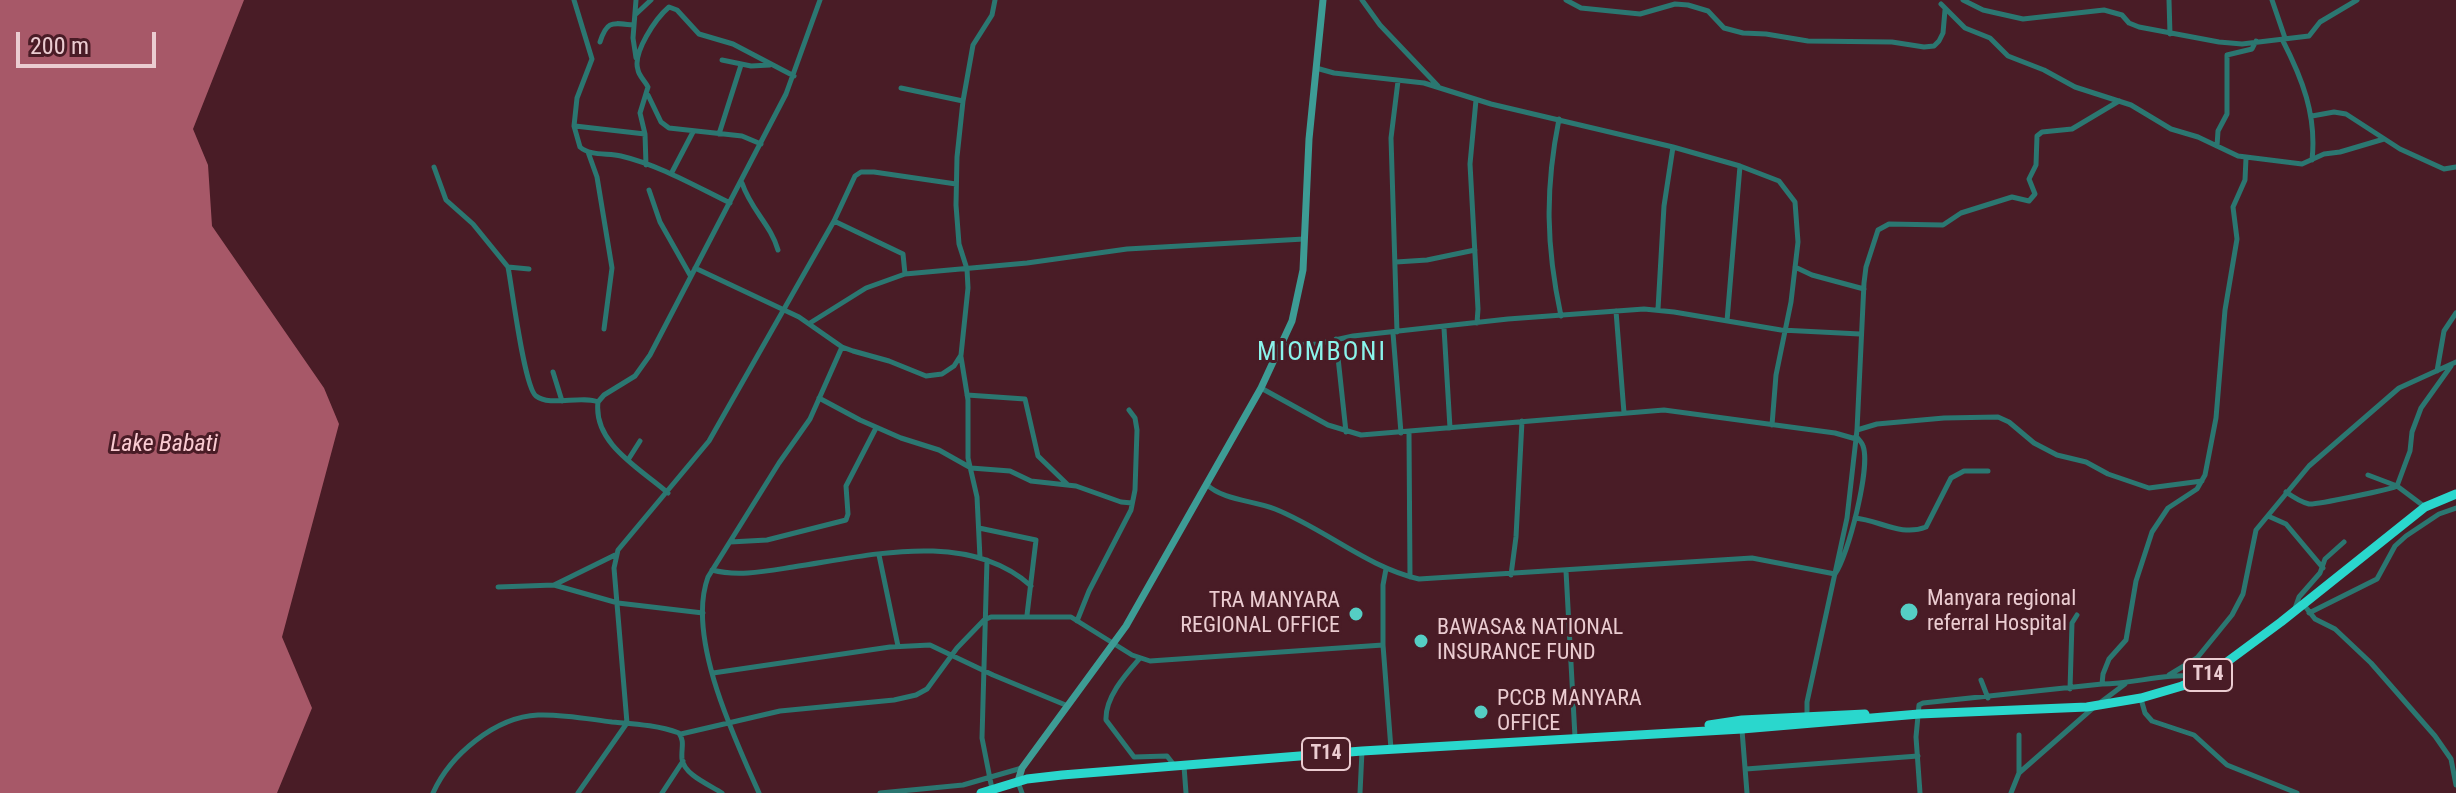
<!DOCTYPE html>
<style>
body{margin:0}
#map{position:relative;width:2456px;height:793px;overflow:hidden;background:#491c26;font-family:"Roboto Condensed",sans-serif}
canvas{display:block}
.scale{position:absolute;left:16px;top:32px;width:140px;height:36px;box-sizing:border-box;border:4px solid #ebccd1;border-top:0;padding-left:10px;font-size:24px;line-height:28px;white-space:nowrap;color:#ebccd1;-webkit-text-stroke:6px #491c26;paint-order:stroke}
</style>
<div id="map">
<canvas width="2456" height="793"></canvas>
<div class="scale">200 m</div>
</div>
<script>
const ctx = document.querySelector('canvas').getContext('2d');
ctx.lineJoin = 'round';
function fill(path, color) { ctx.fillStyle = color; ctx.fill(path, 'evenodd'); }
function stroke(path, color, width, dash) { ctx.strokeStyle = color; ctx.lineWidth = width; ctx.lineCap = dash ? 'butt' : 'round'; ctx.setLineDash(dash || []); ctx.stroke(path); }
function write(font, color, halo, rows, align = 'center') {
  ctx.font = font + ' "Roboto Condensed",sans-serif'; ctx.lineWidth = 6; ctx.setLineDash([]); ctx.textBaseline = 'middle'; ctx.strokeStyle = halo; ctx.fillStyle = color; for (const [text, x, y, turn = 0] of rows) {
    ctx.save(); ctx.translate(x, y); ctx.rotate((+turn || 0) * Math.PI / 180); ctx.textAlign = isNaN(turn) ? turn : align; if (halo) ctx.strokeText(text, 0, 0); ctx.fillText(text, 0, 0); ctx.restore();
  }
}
fill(new Path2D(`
 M0 0H244L193 129 208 165 212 226 324 388 339 424 282 637 312 708 277 793H0Z`), '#a75868');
stroke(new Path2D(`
 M574 0 592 59 577 98 574 126 580 147C590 156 607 153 621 156 659 165 695 186 730 203
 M636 0 633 38 636 58
 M1362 0 1380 25 1438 86
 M1566 0 1581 8 1640 14 1675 4 1688 5 1708 11 1724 28 1743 33 1766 34 1808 41 1892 42 1924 47 1934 46 1939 41 1943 33 1945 10
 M1963 0 1983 10 2023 19 2104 10 2122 15 2129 23 2139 27 2219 42 2242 44 2309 36 2320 22 2357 0
 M2169 0 2170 34
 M2272 0 2285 38
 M1941 4 1965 28 1990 38 2008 56 2044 70 2075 87 2131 105 2171 129 2198 137 2238 156 2302 164 2324 154 2340 152 2384 139
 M636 14 651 0
 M2282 39C2302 78 2317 115 2312 160
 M600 42C607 20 612 23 633 25
 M722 60 751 66 770 65
 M1316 68 1334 73 1424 83 1491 104 1673 147 1740 166 1779 181 1795 202 1798 242 1791 302 1776 375 1772 425
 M901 88 963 101
 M648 95 661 122 669 128 742 136 761 144
 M1476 100 1470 164 1478 309 1477 323
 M2312 116 2334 112 2346 114 2400 149 2444 169 2456 167
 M1559 119C1545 189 1546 246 1561 316
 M575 126 645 134
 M719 134 741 65
 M2217 146 2218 131 2227 114V55L2252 49 2256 41
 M588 152 597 177 612 268 604 329
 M646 165 645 134 640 113 648 87C645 81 639 76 638 70 632 53 656 18 669 7L677 10 699 34 733 44 794 76
 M434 167 446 200 473 224 508 267 529 269
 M671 174 693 132
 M742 183C751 210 771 225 778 250
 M649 190 660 222 690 275
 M834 221 903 254 905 274
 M1396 262 1427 260 1475 250
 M508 267C512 287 524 387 536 396 550 407 581 395 598 402
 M1795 267 1812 275 1864 289
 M695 268 799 317 842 347 853 351 889 361 926 376 942 374 954 366 961 355 968 288 967 269 959 244 956 205 957 157 963 101 973 45 992 15 995 0
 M1658 309 1664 206 1673 147
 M1616 311 1624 413
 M1727 321 1740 166
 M810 323 866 288 905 274 1027 263 1127 249 1304 239
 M1444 328 1450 428
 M1397 332 1391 138 1398 81
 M1393 333 1401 433
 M1336 339 1346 432
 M1282 346 1317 344 1353 336 1508 319 1644 309 1674 312 1781 330 1860 334
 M961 357 968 400V458L977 497 980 558
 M2437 371 2444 331 2456 313
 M553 372 562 401
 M1261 388 1328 425 1361 435 1664 410 1835 433 1856 439
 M967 395 1025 399 1038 456 1067 484
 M819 398 860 420 901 438 939 450 971 468 1010 471 1031 481 1076 486 1121 502 1132 503
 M1857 430 1877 424 1944 418 1998 417 2009 422 2034 443 2057 455 2086 462 2108 474 2149 488 2202 481
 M1409 433 1410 577
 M628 460 640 441
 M2368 475 2397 486 2425 507
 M1206 484C1224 501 1253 500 1275 509 1325 529 1367 567 1419 579L1752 558 1835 574C1848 556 1871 467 1863 446 1862 442 1858 439 1856 436
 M2286 492C2293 497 2301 502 2309 504 2315 505 2393 489 2397 486L2410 451 2412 432 2421 408 2451 366
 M668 493C641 469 593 444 598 402L604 395 635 376 650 355 786 94 820 0
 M2268 516 2286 524 2323 568
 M1855 518C1879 520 1901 537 1926 527L1951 478 1964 471H1988
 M979 528 1036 540 1027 615
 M730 542 767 540 846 520 848 514 846 486 876 428
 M879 555 898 646
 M987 560 982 738 992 789
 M1386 569 1383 585V645L1391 749
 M712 570C738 577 767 571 793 567 868 556 968 529 1031 586
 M1566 571 1575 737
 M1511 575 1516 537 1522 421
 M554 585 618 603 703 613
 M498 587 554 585 615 555
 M2304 605 2315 619 2335 629 2371 663 2435 736 2451 759 2456 785
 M2294 611 2299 597 2320 573 2325 559 2344 542
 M2309 613 2377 579 2395 546 2406 536 2439 514 2456 508
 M1077 621 1089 591 1131 510 1135 490 1137 430 1135 418 1129 410
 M1140 658C1126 674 1105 697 1106 720L1134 757 1167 756 1174 765
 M713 673 890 647 930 645 993 675 1068 706
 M2169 675 2197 658 2232 615 2243 594 2256 530 2309 466 2399 388 2456 362
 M1981 680 1988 698
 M2102 684 2103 674 2109 659 2126 640 2136 581 2152 532 2168 508 2197 489 2205 475 2216 418 2225 310 2237 239 2233 207 2245 180 2246 158
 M2070 689 2072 623 2077 615
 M2141 699 2145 713 2152 721 2194 735 2227 765 2297 793
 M2101 702 2125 684
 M1807 717V702L1847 518 1857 430 1864 283 1866 267 1878 230 1889 224 1943 225 1961 213 2012 197 2029 201 2035 194 2029 179 2036 165 2037 136 2042 132 2072 129 2119 101
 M1742 730 1747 793
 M681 734 780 711 894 700 916 695 927 689 957 648 984 620 991 617H1071L1132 655 1150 661 1383 645
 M1184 766 1186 793
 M1746 769 1918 756
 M2019 773 2093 708
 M1018 782 1022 793
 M433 793C450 755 495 717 538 715 563 714 588 719 612 722 635 724 657 725 679 733 685 742 681 748 682 759 684 775 710 785 722 793
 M578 793 627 723 614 568 618 550 709 441 834 221 855 176 861 172H874L956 184
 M662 793 683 761
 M759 793C734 737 686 637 708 577L779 463 810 419 842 347
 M880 793 963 785 1022 768
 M1360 793 1362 751
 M1920 793 1916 737 1919 705 1923 703 2102 684C2135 684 2166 672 2199 677
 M2011 793 2019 773V735`), '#2b7771', 5);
stroke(new Path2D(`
 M1018 781 1022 768 1126 626 1261 388 1292 321 1303 270 1309 139 1323 0`), '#3d9c95', 7);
stroke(new Path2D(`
 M1709 725 1742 720 1865 714
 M981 793 1027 779 1062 775 1362 751 1742 729 1919 714 2087 707 2141 698 2182 686 2212 673 2281 622 2425 507 2456 494`), '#2ad7cd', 9);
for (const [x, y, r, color] of [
 [1909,612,10,"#55cec4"],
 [1356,614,8,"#55cec4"],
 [1421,641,8,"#55cec4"],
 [1481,712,8,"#55cec4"]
]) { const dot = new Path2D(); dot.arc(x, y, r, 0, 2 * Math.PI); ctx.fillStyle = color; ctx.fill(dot); stroke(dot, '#491c26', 3); }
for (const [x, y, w] of [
 [2208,675,48],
 [1326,754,48]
]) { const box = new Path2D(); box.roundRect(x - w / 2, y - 16, w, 32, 6); ctx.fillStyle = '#491c26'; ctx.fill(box); stroke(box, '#ebccd1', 2); }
write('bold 20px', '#ebccd1', null, [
 ["T14",2208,675],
 ["T14",1326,754]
]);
write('22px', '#ebccd1', '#491c26', [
 ["Manyara regional",1927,599],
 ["referral Hospital",1927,624],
 ["TRA MANYARA",1340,601,"right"],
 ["REGIONAL OFFICE",1340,626,"right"],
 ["BAWASA& NATIONAL",1437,628],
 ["INSURANCE FUND",1437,653],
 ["PCCB MANYARA",1497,699],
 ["OFFICE",1497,724]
], 'left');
write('italic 24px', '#facbd2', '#491c26', [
 ["Lake Babati",164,445]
]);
ctx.letterSpacing = '2px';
write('26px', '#8af4eb', '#491c26', [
 ["MIOMBONI",1322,353]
]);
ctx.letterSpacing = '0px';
</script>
